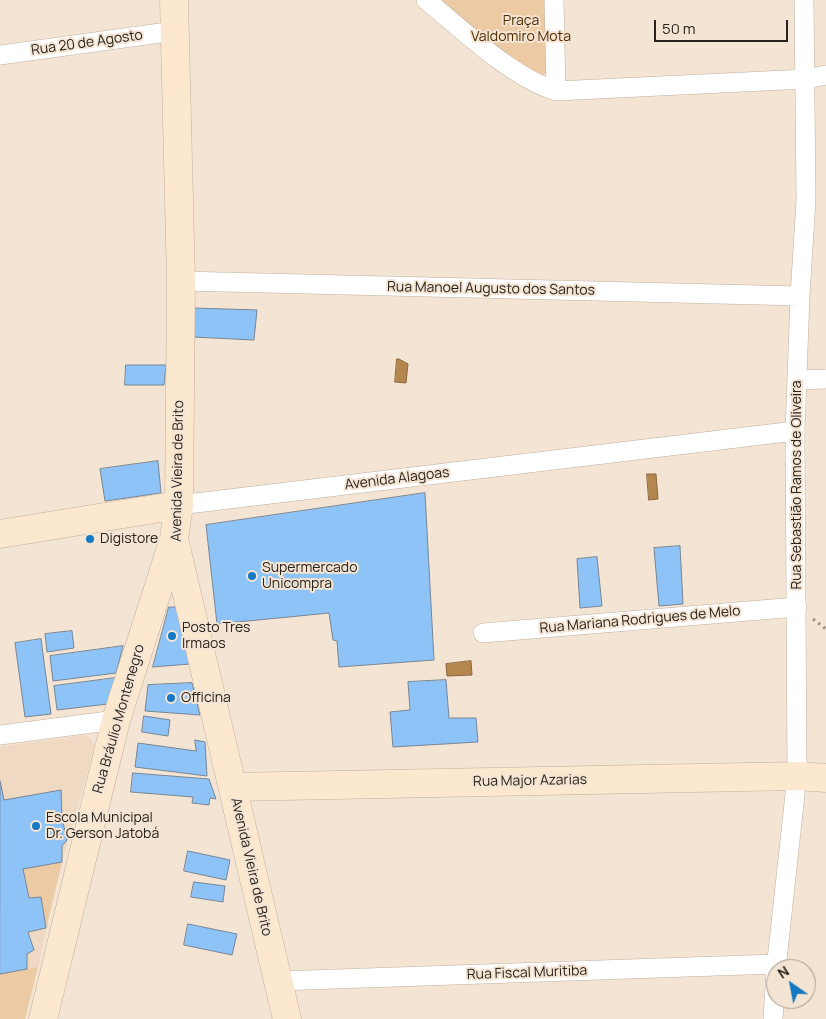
<!DOCTYPE html>
<meta charset="utf-8">
<style>
body{margin:0}
#map{position:relative;width:826px;height:1019px;overflow:hidden;background:#f4e4d3;font-family:Manrope,sans-serif}
canvas{display:block}
.north{position:absolute;left:766px;top:959px;width:50px;height:50px;box-sizing:border-box;background:#f4e4d3;border:1px solid #a3978a;border-radius:50%;rotate:327deg;font-size:14px;font-weight:700;line-height:20px;text-align:center;color:#29231d}
.north::after{content:'';display:block;margin:auto;width:18px;height:22px;background:#1478c3;clip-path:polygon(50% 0,100% 100%,50% 72%,0 100%)}
.scale{position:absolute;left:654px;top:20px;width:134px;height:22px;box-sizing:border-box;border:2px solid #29231d;border-top:0;padding-left:6px;font-size:15px;line-height:18px;white-space:nowrap;color:#29231d;-webkit-text-stroke:4px #f4e4d3;paint-order:stroke}
</style>
<div id="map">
<canvas width="826" height="1019"></canvas>
<div class="north">N</div>
<div class="scale">50 m</div>
</div>
<script>
const ctx = document.querySelector('canvas').getContext('2d');
ctx.lineJoin = 'round';
function fill(path, color) { ctx.fillStyle = color; ctx.fill(path, 'evenodd'); }
function stroke(path, color, width, dash) { ctx.strokeStyle = color; ctx.lineWidth = width; ctx.lineCap = dash ? 'butt' : 'round'; ctx.setLineDash(dash || []); ctx.stroke(path); }
function write(font, color, halo, rows, align = 'center') {
  ctx.font = font + ' Manrope,sans-serif'; ctx.lineWidth = 4; ctx.setLineDash([]); ctx.textBaseline = 'middle'; ctx.strokeStyle = halo; ctx.fillStyle = color; for (const [text, x, y, turn = 0] of rows) {
    ctx.save(); ctx.translate(x, y); ctx.rotate((+turn || 0) * Math.PI / 180); ctx.textAlign = isNaN(turn) ? turn : align; if (halo) ctx.strokeText(text, 0, 0); ctx.fillText(text, 0, 0); ctx.restore();
  }
}
fill(new Path2D(`
 M83 735 90 738 95 745 62 862 38 967 0 974V747Z`), '#efd9c2');
fill(new Path2D(`
 M435 0H547L554 60 541 80Z
 M62 862 46 928 41 897 29 898 23 869Z
 M38 967 25 1019H0V974Z`), '#eccaa4');
const water = new Path2D(`
 M397 359H399L408 364 406 383 395 382Z
 M647 474H656L658 499 649 500Z
 M471 661 472 675 447 676 446 664Z`);
fill(water, '#b6864f');
stroke(water, '#8c6840', 1);
const building = new Path2D(`
 M194 308 257 310 254 340 193 337Z
 M126 365H166L164 385H125Z
 M158 461 161 493 105 501 100 469Z
 M425 493 434 660 339 667 337 641 333 640 329 613 217 624 206 525Z
 M680 546 683 604 659 606 654 548Z
 M597 557 602 606 580 608 577 559Z
 M169 607H176L190 664 153 667Z
 M72 631 74 648 47 652 45 634Z
 M41 639 51 714 25 717 15 643Z
 M123 646 116 673 53 681 50 656Z
 M115 678 108 704 57 710 54 686Z
 M446 680 449 718H476L478 742 393 747 390 712 410 710 408 682Z
 M192 683 200 715 145 711 148 685Z
 M144 716 170 720 168 736 142 732Z
 M195 740 205 742 207 776 135 767 138 743 196 751Z
 M133 773 209 779 216 799 210 798 209 805 192 803 193 797 131 792Z
 M0 781 4 800 61 790 62 818 67 840 62 846V862L23 869 29 898 41 897 46 928 28 932 34 950 27 954V969L0 974Z
 M188 851 230 860 226 880 184 871Z
 M194 882 225 886 223 902 191 897Z
 M188 924 237 934 232 955 184 945Z`);
fill(building, '#8ec3f7');
stroke(building, '#778695', 1);
const street = new Path2D(`
 M426 0C463 30 511 77 556 91L806 79 826 75
 M554 0 556 91
 M0 55 175 31
 M181 281 800 296
 M797 380 826 379
 M179 505 795 431
 M483 633 797 607
 M0 735 116 720
 M776 969 797 776 795 431 800 296 806 200 804 0
 M278 981 776 964
 M773 1019 776 970`);
const secondary = new Path2D(`
 M174 0 181 281 179 505 174 539 287 1019
 M0 534 179 505
 M233 787 797 776 826 778
 M43 1019 116 720 174 539`);
stroke(street, '#bfb09f', 20);
stroke(secondary, '#bfb09f', 29);
stroke(new Path2D(`
 M813 619 826 629`), '#9e9286', 3, [2.5, 4]);
stroke(street, '#fff', 19);
stroke(secondary, '#fce7cf', 28);
for (const [x, y, r, color] of [
 [90,539,5,"#1478c3"],
 [252,576,5,"#1478c3"],
 [172,636,5,"#1478c3"],
 [171,698,5,"#1478c3"],
 [36,826,5,"#1478c3"]
]) { const dot = new Path2D(); dot.arc(x, y, r, 0, 2 * Math.PI); ctx.fillStyle = color; ctx.fill(dot); stroke(dot, '#f4e4d3', 2); }
write('14px', '#4d2d00', '#f4e4d3', [
 ["Praça",521,21],
 ["Valdomiro Mota",521,37]
]);
write('14px', '#29231d', '#f4e4d3', [
 ["Rua 20 de Agosto",87,43,-8],
 ["Rua Manoel Augusto dos Santos",491,289,1],
 ["Avenida Vieira de Brito",178,471,-89],
 ["Avenida Alagoas",397,479,-7],
 ["Rua Sebastião Ramos de Oliveira",797,485,-90],
 ["Rua Mariana Rodrigues de Melo",640,620,-5],
 ["Rua Bráulio Montenegro",119,719,-74],
 ["Rua Major Azarias",530,781,-1],
 ["Avenida Vieira de Brito",251,867,77],
 ["Rua Fiscal Muritiba",527,973,-2]
]);
write('14px', '#29231d', '#f4e4d3', [
 ["Digistore",100,539],
 ["Supermercado",262,568],
 ["Unicompra",262,584],
 ["Posto Tres",182,628],
 ["Irmaos",182,644],
 ["Officina",181,698],
 ["Escola Municipal",46,818],
 ["Dr. Gerson Jatobá",46,834]
], 'left');
</script>
